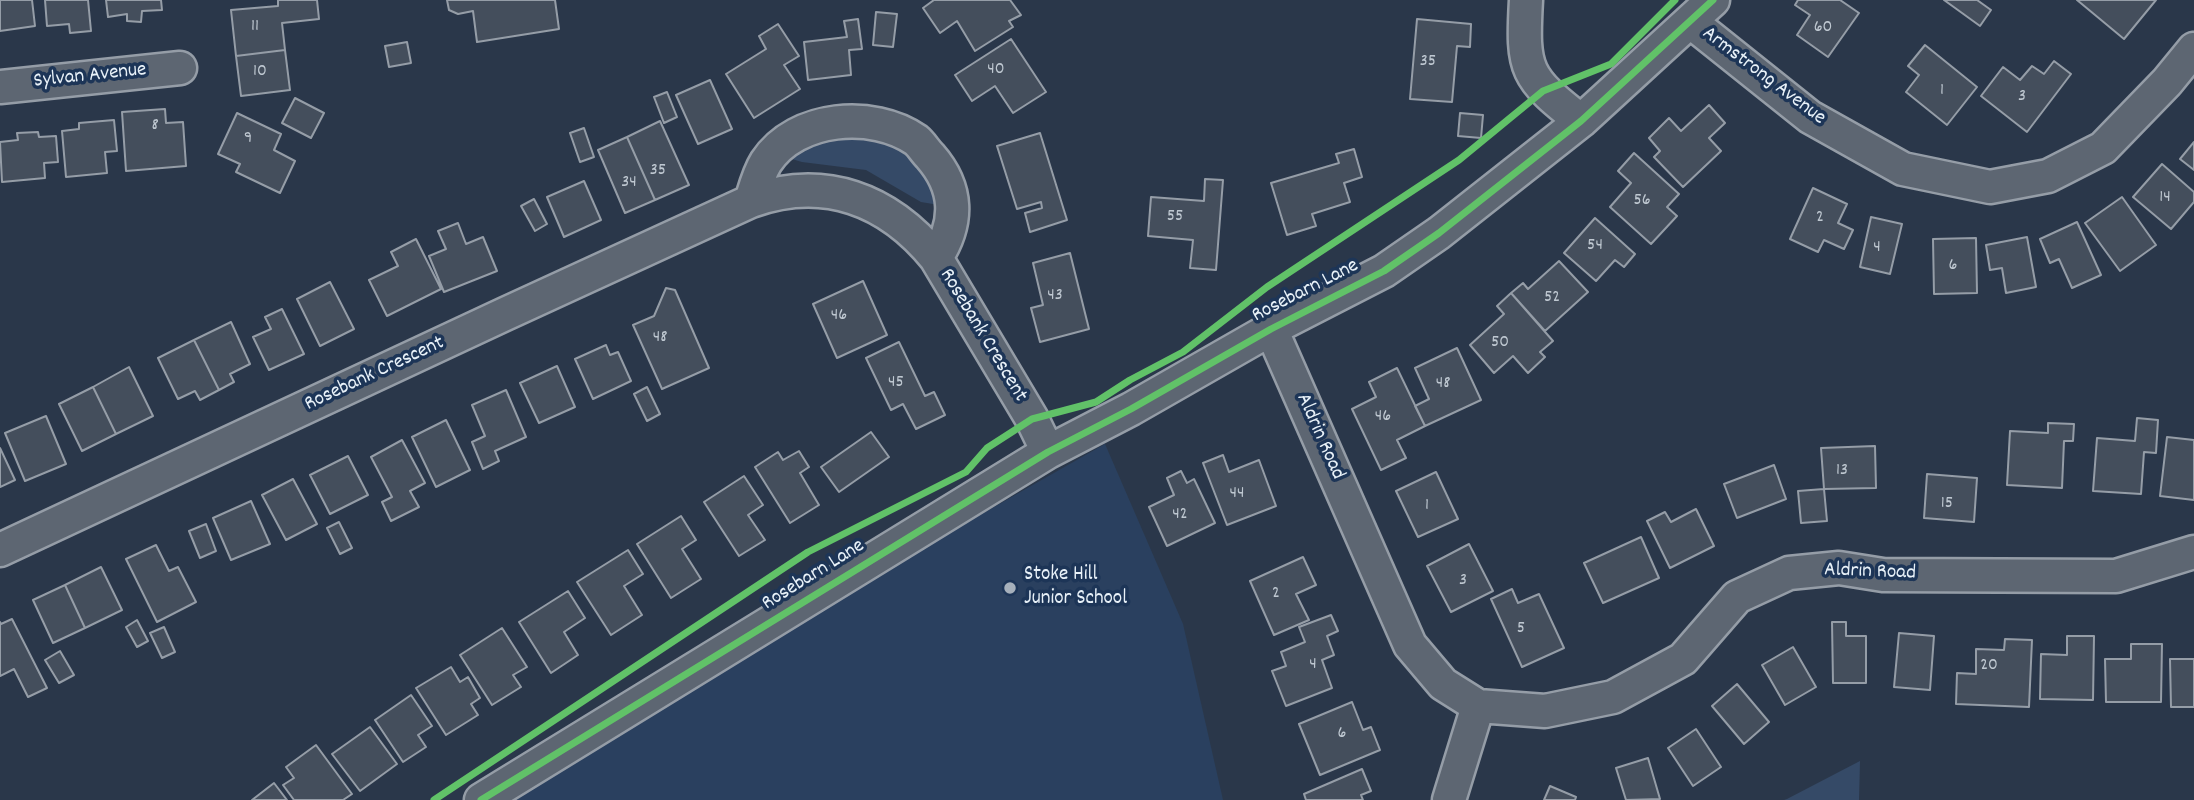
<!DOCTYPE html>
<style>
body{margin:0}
canvas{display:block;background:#2a374a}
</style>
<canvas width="2194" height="800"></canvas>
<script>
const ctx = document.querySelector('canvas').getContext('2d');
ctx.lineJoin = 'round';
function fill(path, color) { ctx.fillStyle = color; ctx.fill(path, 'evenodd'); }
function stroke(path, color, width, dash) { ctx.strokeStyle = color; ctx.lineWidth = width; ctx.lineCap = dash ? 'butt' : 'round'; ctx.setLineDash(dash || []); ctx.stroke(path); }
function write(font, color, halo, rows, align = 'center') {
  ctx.font = font + ' Dekko,sans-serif'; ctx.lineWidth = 7; ctx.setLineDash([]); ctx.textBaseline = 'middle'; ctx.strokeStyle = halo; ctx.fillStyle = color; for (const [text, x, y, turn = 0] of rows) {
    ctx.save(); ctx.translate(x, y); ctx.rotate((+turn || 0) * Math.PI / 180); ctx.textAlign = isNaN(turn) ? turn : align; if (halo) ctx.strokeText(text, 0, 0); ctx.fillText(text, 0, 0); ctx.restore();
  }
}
fill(new Path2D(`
 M1105 444 1183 624 1223 800H500L707 670Z`), '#2a405f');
fill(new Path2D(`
 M845 134 884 141 923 166 939 205 921 202 866 170 802 162 785 157 826 138Z
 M1860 761 1859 800H1784L1787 799Z`), '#354a67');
const building = new Path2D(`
 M0 0H32L35 26 0 31Z
 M45 0H88L91 31 70 33 69 24 47 26Z
 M106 0H161L162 10 142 11 141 22 127 21V14L108 17Z
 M278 0H317L319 19 282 23 285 50 236 56 231 10 278 6Z
 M447 0H555L559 29 477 42 473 11 458 14 449 10Z
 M934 0H1010L1021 15 1009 21 1013 27 975 51 957 21 940 33 923 8Z
 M1798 0H1840L1859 13 1828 57 1797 35 1810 15 1795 5Z
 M1944 0H1977L1991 10 1980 26Z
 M2077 0H2156L2124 39Z
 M876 12 897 14 893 47 873 45Z
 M858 19 862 49 849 50 851 75 808 80 804 42 847 37 844 21Z
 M1417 19 1471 24 1470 47 1457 46 1452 102 1410 99Z
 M778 24 799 56 784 65 800 89 754 118 726 74 766 49 759 36Z
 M1011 39 1046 92 1013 113 995 86 972 101 955 75Z
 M407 42 411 63 389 67 385 46Z
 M1925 45 1977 87 1947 125 1906 92 1919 75 1908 66Z
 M285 50 290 90 241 96 236 56Z
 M2054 61 2071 74 2027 132 1981 96 2003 67 2020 80 2032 66 2044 74Z
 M710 80 732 129 698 144 676 95Z
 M667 92 677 117 664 123 654 97Z
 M295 98 324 113 311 138 282 123Z
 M1709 105 1725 123 1709 138 1721 151 1683 187 1654 157 1660 151 1649 138 1669 118 1681 131Z
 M165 109 166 123 183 122 186 166 126 171 122 112Z
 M237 113 281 134 274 150 295 161 280 193 236 172 240 164 218 154Z
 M1460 113 1483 115 1481 138 1458 136Z
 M114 120 117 151 105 152 107 173 66 177 62 131 79 129V123Z
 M660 121 689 185 655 200 627 137Z
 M584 128 594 157 580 162 570 133Z
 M38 132 39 137 56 136 58 162 44 163 45 178 2 182 0 142 18 140 17 133Z
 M1040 133 1067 220 1030 232 1025 213 1042 208 1041 202 1017 209 997 146Z
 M627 137 655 200 625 213 598 150Z
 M2194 142V170L2180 159Z
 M1354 149 1362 177 1344 183 1350 202 1312 214 1316 226 1287 235 1271 183 1339 163 1336 154Z
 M1634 153 1679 194 1667 207 1677 216 1651 244 1610 207 1631 183 1618 171Z
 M2162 164 2194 192V202L2171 229 2133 197Z
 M1205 179 1223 180 1216 270 1190 268 1193 240 1148 236 1151 197 1204 201Z
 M584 181 601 220 564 237 547 197Z
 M1813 188 1847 204 1838 223 1853 230 1844 249 1824 240 1818 252 1790 239Z
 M2122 197 2156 245 2120 271 2085 223Z
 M534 199 547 224 535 231 521 206Z
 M1871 217 1902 224 1890 274 1860 267Z
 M1595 218 1635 254 1624 267 1615 260 1596 281 1564 253Z
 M2077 222 2101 275 2072 288 2059 259 2050 263 2040 239Z
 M458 223 466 244 483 237 497 271 444 292 429 256 446 249 438 231Z
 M2027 237 2036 287 2006 293 2002 268 1990 270 1986 245Z
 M1976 238 1977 293 1934 294 1933 239Z
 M416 239 441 289 387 316 369 280 398 266 391 252Z
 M1070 253 1089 329 1040 342 1031 308 1043 305 1033 263Z
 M1559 261 1588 292 1545 331 1511 293 1523 283 1528 289Z
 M863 281 887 335 837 358 813 304Z
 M330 282 354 329 320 346 297 299Z
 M666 288 675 290 709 368 662 389 633 325 654 316Z
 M1511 293 1553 341 1540 352 1545 357 1528 373 1513 356 1494 373 1470 345 1504 314 1497 306Z
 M282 309 304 354 269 370 253 337 271 329 265 317Z
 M231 322 250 364 230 374 234 382 219 390 194 340Z
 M194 340 219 390 200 400 195 391 178 399 158 358Z
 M899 342 925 396 934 392 945 415 916 429 903 404 891 410 866 358Z
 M606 345 610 355 618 352 631 381 593 399 575 359Z
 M1457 348 1481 400 1425 426 1415 406 1429 399 1415 368Z
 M557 366 575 407 539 423 520 383Z
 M129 367 153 416 116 434 93 387Z
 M1397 368 1425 426 1397 440 1406 458 1381 470 1352 409 1376 397 1369 382Z
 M93 387 116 434 82 451 59 404Z
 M647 387 660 414 647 421 634 394Z
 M506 390 526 437 495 451 499 461 483 469 472 442 485 436 472 405Z
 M46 416 66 464 25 481 5 433Z
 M2137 418 2158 420 2156 453 2144 452 2141 494 2093 491 2097 438 2135 441Z
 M446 420 470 470 436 487 412 437Z
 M2048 423 2074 424 2073 441H2064L2062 488 2007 485 2010 431 2048 433Z
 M871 432 889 457 839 492 821 467Z
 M2167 437 2194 440V500L2160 496Z
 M402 440 425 483 410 491 419 507 391 521 382 502 392 497 371 457Z
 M1875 446 1876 488 1824 489 1821 448Z
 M0 448 15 480 0 487Z
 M799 451 809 467 800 473 819 505 790 523 755 467 778 452 783 460Z
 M1223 455 1229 472 1259 460 1276 506 1227 525 1203 463Z
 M348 456 368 495 330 514 310 475Z
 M1774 465 1786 499 1737 518 1724 484Z
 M1181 471 1187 483 1194 479 1215 523 1167 546 1149 507 1174 495 1167 478Z
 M1436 472 1458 519 1418 537 1396 491Z
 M1927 474 1977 478 1974 522 1924 518Z
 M744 476 763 505 748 515 765 540 739 556 704 502Z
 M293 479 317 524 286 540 262 495Z
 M1824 489 1827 521 1801 523 1798 491Z
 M251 501 270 544 231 560 213 518Z
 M1696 509 1714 546 1670 568 1647 521 1665 512 1671 522Z
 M681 516 696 540 682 549 701 579 671 598 637 544Z
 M339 522 352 548 340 554 327 528Z
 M206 524 216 551 200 558 189 531Z
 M1641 537 1659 578 1603 603 1584 563Z
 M1469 544 1493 591 1451 612 1427 566Z
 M156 545 169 571 178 567 196 602 157 622 126 559Z
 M628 550 643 574 624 586 642 615 611 635 577 582Z
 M1303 557 1316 585 1296 594 1309 620 1274 635 1250 581Z
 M101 567 122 610 85 628 65 585Z
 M65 585 85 628 53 643 33 600Z
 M1512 589 1518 603 1539 594 1564 648 1522 667 1491 599Z
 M568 591 585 618 564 632 578 655 551 673 519 622Z
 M1331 615 1338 631 1327 636 1334 655 1322 660 1332 688 1286 706 1272 671 1286 666 1281 652 1305 642 1299 627Z
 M12 619 47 688 28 697 14 669 0 676V622L1 624Z
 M137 620 148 641 137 647 126 627Z
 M1832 622H1846V636H1866V683H1833Z
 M164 627 175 652 162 658 150 633Z
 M502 628 527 667 513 675 521 687 492 705 460 655Z
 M1899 633 1934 636 1930 690 1894 687Z
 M2067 636H2094L2093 700 2040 699 2041 654 2067 655Z
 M2005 639 2032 640 2029 707 1956 704 1957 673 1976 674V649L2004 650Z
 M2131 644H2162L2161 702H2106L2105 659H2131Z
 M1793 647 1816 687 1785 705 1762 665Z
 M60 651 74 675 59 683 45 660Z
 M2170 659H2194V707H2171Z
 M451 667 460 682 468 677 480 698 471 704 478 715 446 735 416 688Z
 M1737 684 1769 722 1744 744 1712 706Z
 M411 695 432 726 418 735 426 747 403 762 375 720Z
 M1352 702 1363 730 1371 727 1380 750 1320 775 1299 724Z
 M370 727 397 764 360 791 332 754Z
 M1696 729 1721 767 1693 786 1668 748Z
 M316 745 352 794 343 800H294L283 785 294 778 286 767Z
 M1648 758 1660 799 1626 800 1616 768Z
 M1362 769 1371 791 1361 795 1363 800H1306L1304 794Z
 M274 783 287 800H252Z
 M1550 786 1576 797 1575 800H1544Z`);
fill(building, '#444e5c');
stroke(building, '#959da7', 2);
const street = new Path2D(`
 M1526 0C1522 71 1525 77 1581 121
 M1691 22 1810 117 1903 169 1990 187 2048 176 2103 148 2167 82 2194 49
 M0 87 180 68
 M751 201C755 188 759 173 766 162 796 116 873 110 916 140 921 144 925 151 930 156 958 188 959 222 936 258
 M1271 329 1410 645 1443 684 1478 706 1545 711 1613 697 1683 659 1737 597 1789 573 1839 568 1883 575 2116 576 2194 552
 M0 550 505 314 751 201C824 175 888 199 936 258L1032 419 1048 452
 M481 800 1048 452 1131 409 1271 329 1384 271 1439 233 1581 121 1713 0
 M1449 800 1478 706`);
stroke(street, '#959da7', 37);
stroke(street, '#5d6672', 32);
stroke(new Path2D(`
 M434 800 808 552 966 472 987 448 1032 419 1096 402 1130 380 1183 352 1267 287 1459 160 1543 91 1611 64 1675 0
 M481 800 1048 452 1131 409 1271 329 1384 271 1439 233 1581 121 1713 0`), '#61c268', 7);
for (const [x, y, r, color] of [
 [1010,588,7,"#a6b0bb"]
]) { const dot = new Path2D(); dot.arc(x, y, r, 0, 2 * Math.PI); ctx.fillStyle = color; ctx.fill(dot); stroke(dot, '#1d3557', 2.5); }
write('18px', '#bfc8d1', null, [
 ["11",255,28],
 ["60",1823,29],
 ["35",1428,63],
 ["40",996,71],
 ["10",260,73],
 ["1",1942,92],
 ["3",2022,98],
 ["8",155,127],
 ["9",248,140],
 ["35",658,172],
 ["34",629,184],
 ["14",2165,199],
 ["56",1642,202],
 ["55",1175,218],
 ["2",1820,219],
 ["54",1595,247],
 ["4",1877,249],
 ["6",1953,267],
 ["43",1055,297],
 ["52",1552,299],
 ["46",839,317],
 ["48",660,339],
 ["50",1500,344],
 ["45",896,384],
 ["48",1443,385],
 ["46",1383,418],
 ["13",1842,472],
 ["44",1237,495],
 ["15",1947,505],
 ["1",1427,507],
 ["42",1180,516],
 ["3",1463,582],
 ["2",1276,595],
 ["5",1521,630],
 ["4",1313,666],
 ["20",1989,667],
 ["6",1342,735]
]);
write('21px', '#e8f1f8', '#1d3557', [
 ["Sylvan Avenue",90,77,-6],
 ["Armstrong Avenue",1763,77,37],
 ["Rosebarn Lane",1306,292,-27],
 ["Rosebank Crescent",982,336,59],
 ["Rosebank Crescent",375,375,-25],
 ["Aldrin Road",1319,437,66],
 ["Aldrin Road",1870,573,2],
 ["Rosebarn Lane",814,576,-32]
]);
write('21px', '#e8f1f8', '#1d3557', [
 ["Stoke Hill",1024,576],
 ["Junior School",1024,600]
], 'left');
</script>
